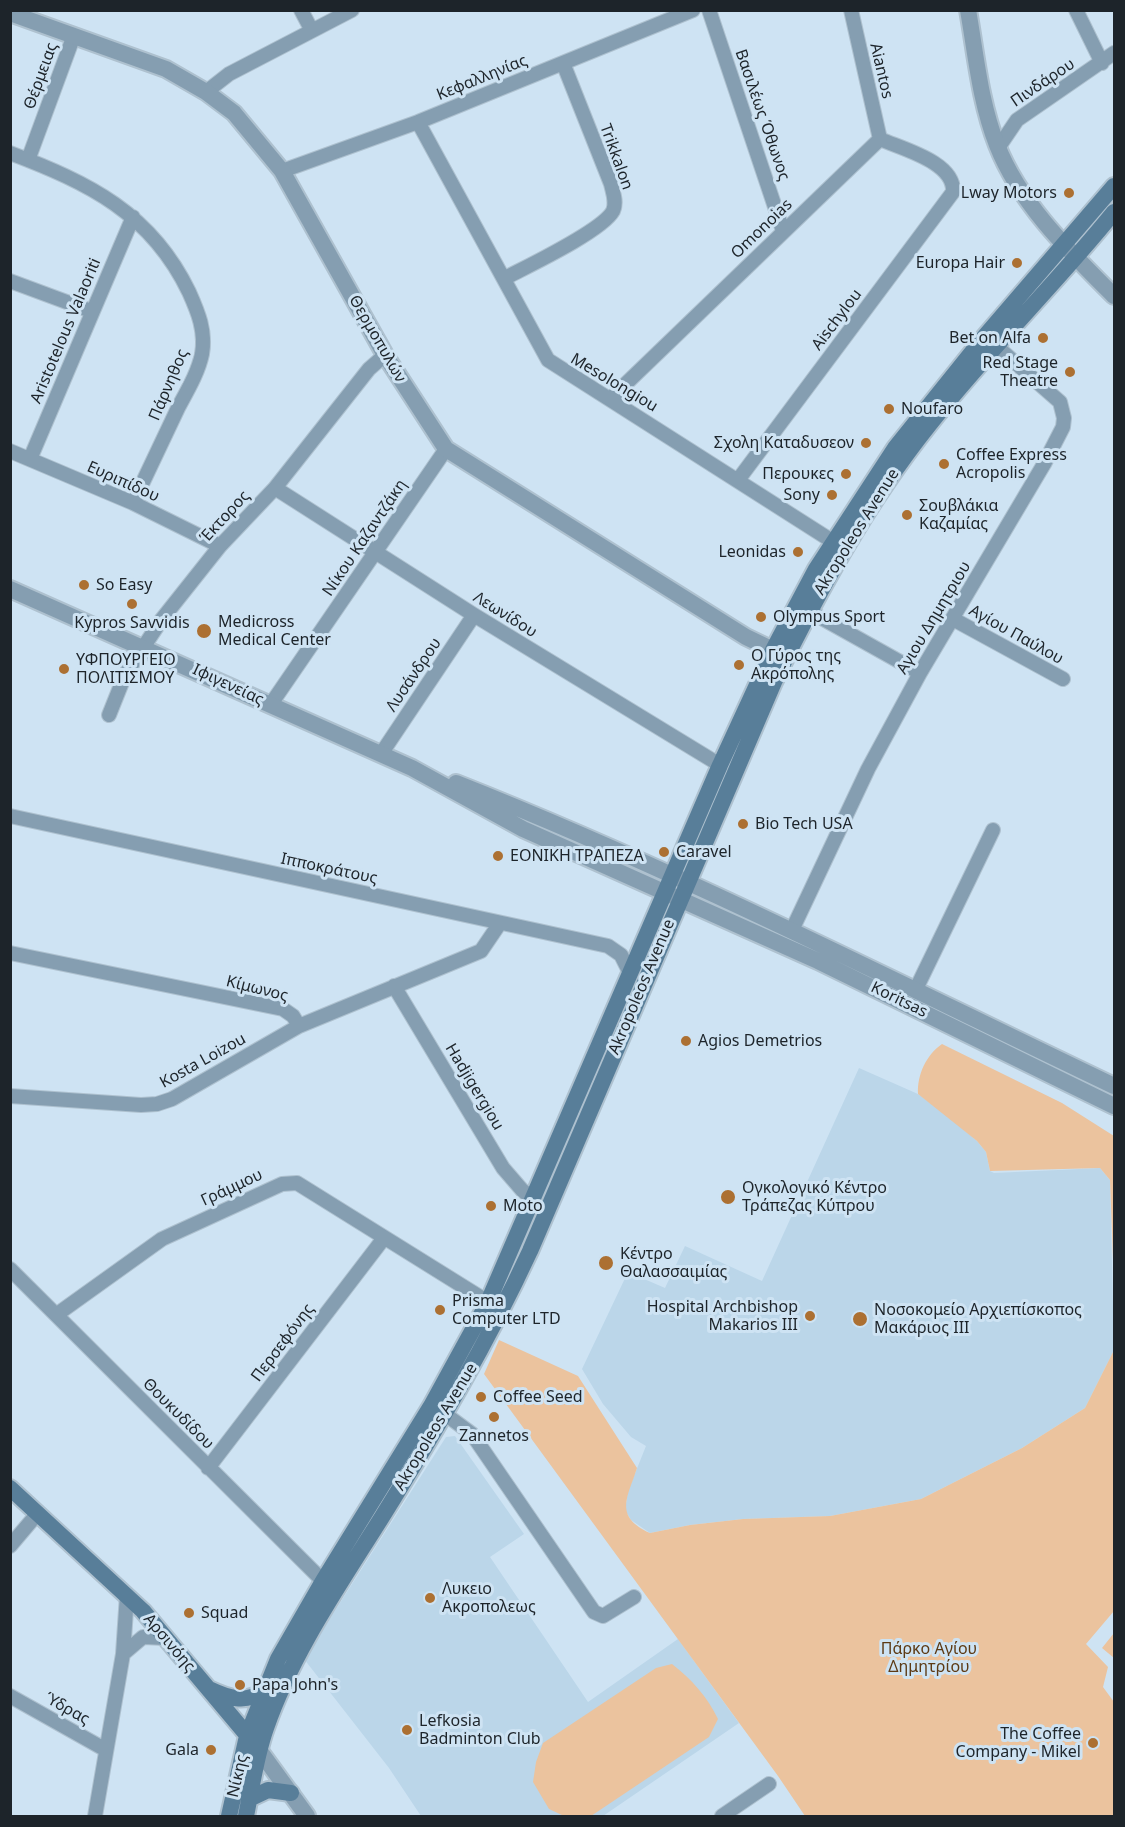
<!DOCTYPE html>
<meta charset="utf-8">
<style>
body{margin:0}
#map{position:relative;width:1125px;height:1827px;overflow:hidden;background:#cee3f3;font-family:"Noto Sans",sans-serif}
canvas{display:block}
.frame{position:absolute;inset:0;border:12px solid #1d242a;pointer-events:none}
</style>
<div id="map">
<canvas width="1125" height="1827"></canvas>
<div class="frame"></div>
</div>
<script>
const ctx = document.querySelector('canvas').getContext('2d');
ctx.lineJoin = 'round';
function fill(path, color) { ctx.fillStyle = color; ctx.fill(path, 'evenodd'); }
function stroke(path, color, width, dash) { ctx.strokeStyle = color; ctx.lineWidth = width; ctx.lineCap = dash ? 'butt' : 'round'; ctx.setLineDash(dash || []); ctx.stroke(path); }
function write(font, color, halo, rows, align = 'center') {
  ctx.font = font + ' "Noto Sans",sans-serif'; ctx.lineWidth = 6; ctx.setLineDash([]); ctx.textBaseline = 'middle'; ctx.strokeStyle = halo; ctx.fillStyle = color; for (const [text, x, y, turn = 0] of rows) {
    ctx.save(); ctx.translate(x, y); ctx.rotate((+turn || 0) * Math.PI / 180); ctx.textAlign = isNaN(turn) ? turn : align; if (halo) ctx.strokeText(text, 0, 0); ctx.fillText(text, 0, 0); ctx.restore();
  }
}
fill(new Path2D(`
 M859 1068 918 1094 942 1111 977 1141 986 1152 990 1171 994 1173 1100 1168 1110 1180 1114 1350 1085 1408 1022 1448 921 1499 830 1516 743 1519 690 1525 650 1533 631 1520 625 1510 628 1491 646 1446 631 1437 603 1404 582 1369 628 1272 665 1288 685 1246 762 1281Z
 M455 1436 524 1534 490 1557 588 1702 678 1639 739 1723 603 1816H421L389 1768 304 1659 446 1437Z`), '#bbd6e9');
fill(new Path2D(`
 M942 1044 1062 1103 1114 1136V1286L1110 1180 1100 1168 990 1171 986 1152 977 1141 918 1094C917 1075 926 1055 942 1044Z
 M499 1340 578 1376 637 1468C628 1497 613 1516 650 1533L690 1525 743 1519 830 1516 921 1499 1022 1448 1085 1408 1114 1350V1611L1086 1644 1108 1667 1103 1687 1114 1702V1816H805L778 1776 484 1374Z
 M1114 1633V1658L1102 1648Z
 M672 1664C692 1680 707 1696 718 1719L709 1737 591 1816H564L549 1809 533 1782 536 1762 543 1743 656 1668Z`), '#ebc39e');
const minor = new Path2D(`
 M301 10 311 29
 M709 10 783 231
 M851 10 880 139
 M1076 10 1102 63
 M206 92 229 74 352 10
 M418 122 548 360 832 541
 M998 148 1017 120 1114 53
 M10 153C89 183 151 213 189 292 198 312 206 331 202 354 198 373 187 391 178 408 163 440 148 472 133 503
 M28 160 73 38
 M282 171 418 122 693 10
 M505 278C528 266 602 231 613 211 617 202 613 193 611 184L563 63
 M10 281 91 311
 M610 399 880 139
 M10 451 133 503 220 546
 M30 459 133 217
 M738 480 953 192C955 162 902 149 880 139
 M275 488 474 615 720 765
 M809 611 920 673
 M953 619 1063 679
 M271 704 446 449
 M109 715 125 675 162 619 220 546 275 488 369 369 385 355
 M381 754 474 615
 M10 816 608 946 621 955 629 971
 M792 930 868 769 920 673 1044 464 1063 427 1064 418 1060 402 995 345
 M10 953 283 1009 293 1016 299 1026
 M394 986 503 1168 522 1190 533 1199
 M916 989 993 830
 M10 1096 141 1105 157 1104 172 1099 299 1026 481 951 500 923
 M10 1269 323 1581
 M56 1315 162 1239 282 1184 297 1183 488 1302
 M445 1414 472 1434 594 1612 603 1616 634 1597
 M208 1468 384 1238
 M10 1546 38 1513
 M123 1654 143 1637 165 1638
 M10 1696 106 1750
 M95 1816 123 1654 127 1595
 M722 1816 769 1784`);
const tertiary = new Path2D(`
 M968 10C976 55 980 102 997 145 1020 204 1070 252 1114 296
 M10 13 166 69 206 92 234 113 282 171 385 355 446 449 746 637 773 650
 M10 589 412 768 523 829 818 961 1114 1106
 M456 783C681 872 896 982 1114 1086
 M259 1750 307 1816`);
const secondary = new Path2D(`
 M10 1488 143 1611 253 1742
 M209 1689C228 1698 245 1704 264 1691
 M249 1799 268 1790 291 1793
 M229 1816 247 1736 278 1659 323 1581 431 1406 488 1302 720 765 773 650 816 569 895 448 985 336 1114 186
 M246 1816C252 1787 256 1756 266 1728 292 1653 340 1584 382 1517 436 1430 487 1344 530 1251L774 682C818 592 866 504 929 425 987 351 1055 285 1114 212`);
stroke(minor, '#aec1cf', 16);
stroke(tertiary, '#aec1cf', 20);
stroke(secondary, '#aec1cf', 20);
stroke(minor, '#859eb1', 14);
stroke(tertiary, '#859eb1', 16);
stroke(secondary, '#587e99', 16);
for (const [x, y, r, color] of [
 [1069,193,6,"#ac7032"],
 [1017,263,6,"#ac7032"],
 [1043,338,6,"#ac7032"],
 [1070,372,6,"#ac7032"],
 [889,409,6,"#ac7032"],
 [866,443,6,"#ac7032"],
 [944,464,6,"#ac7032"],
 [846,474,6,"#ac7032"],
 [832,495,6,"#ac7032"],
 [907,515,6,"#ac7032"],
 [798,552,6,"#ac7032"],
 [84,585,6,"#ac7032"],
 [132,604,6,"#ac7032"],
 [761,617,6,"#ac7032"],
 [204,631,8,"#ac7032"],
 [739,665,6,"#ac7032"],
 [64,669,6,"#ac7032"],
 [743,824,6,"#ac7032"],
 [664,852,6,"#ac7032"],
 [498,856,6,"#ac7032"],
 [686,1041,6,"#ac7032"],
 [728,1197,8,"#ac7032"],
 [491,1206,6,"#ac7032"],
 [606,1263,8,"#ac7032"],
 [440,1310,6,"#ac7032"],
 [810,1316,6,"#ac7032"],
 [860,1319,8,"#ac7032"],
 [481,1397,6,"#ac7032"],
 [494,1417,6,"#ac7032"],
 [430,1598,6,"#ac7032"],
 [189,1613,6,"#ac7032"],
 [240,1685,6,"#ac7032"],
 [407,1730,6,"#ac7032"],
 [1093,1743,6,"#ac7032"],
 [211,1750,6,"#ac7032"]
]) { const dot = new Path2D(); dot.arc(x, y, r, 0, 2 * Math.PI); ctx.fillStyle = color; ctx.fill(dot); stroke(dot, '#cee3f3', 2); }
write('16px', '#1d242a', '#cee3f3', [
 ["Aiantos",881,71,77],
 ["Θέρμειας",41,76,-70],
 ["Κεφαλληνίας",482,78,-22],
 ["Πινδάρου",1043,83,-34],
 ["Βασιλέως Όθωνος",762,115,71],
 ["Trikkalon",616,157,70],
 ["Omonoias",762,229,-44],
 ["Aischylou",837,320,-53],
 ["Aristotelous Valaoriti",66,331,-67],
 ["Θερμοπυλών",377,339,60],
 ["Mesolongiou",614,383,31],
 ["Πάρνηθος",169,385,-67],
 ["Ευριπίδου",123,482,24],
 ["Έκτορος",225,517,-47],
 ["Akropoleos Avenue",857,532,-58],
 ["Νίκου Καζαντζάκη",365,538,-56],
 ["Λεωνίδου",505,615,32],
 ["Αγιου Δημητριου",934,618,-59],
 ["Αγίου Παύλου",1016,635,29],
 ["Λυσάνδρου",414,675,-56],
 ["Ιφιγενείας",228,685,25],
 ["Ιπποκράτους",329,869,12],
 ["Akropoleos Avenue",642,987,-67],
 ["Κίμωνος",257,989,14],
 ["Koritsas",899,1000,26],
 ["Kosta Loizou",203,1061,-29],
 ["Hadjigergiou",474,1087,59],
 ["Γράμμου",232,1188,-25],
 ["Περσεφόνης",283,1343,-53],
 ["Θουκυδίδου",178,1414,45],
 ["Akropoleos Avenue",436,1427,-59],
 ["Αρσινόης",169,1643,50],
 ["Ύδρας",67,1709,29],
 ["Νίκης",238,1776,-77]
]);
write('16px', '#1d242a', '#cee3f3', [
 ["Lway Motors",1057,193,"right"],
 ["Europa Hair",1005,263,"right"],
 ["Bet on Alfa",1031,338,"right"],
 ["Red Stage",1058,363,"right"],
 ["Theatre",1058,381,"right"],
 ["Noufaro",901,409],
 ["Σχολη Καταδυσεον",854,443,"right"],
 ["Coffee Express",956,455],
 ["Acropolis",956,473],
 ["Περουκες",834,474,"right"],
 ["Sony",820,495,"right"],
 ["Σουβλάκια",919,506],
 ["Καζαμίας",919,524],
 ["Leonidas",786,552,"right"],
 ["So Easy",96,585],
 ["Olympus Sport",773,617],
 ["Medicross",218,622],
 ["Medical Center",218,640],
 ["Kypros Savvidis",132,623,"center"],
 ["Ο Γύρος της",751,656],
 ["Ακρόπολης",751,674],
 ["ΥΦΠΟΥΡΓΕΙΟ",76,660],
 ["ΠΟΛΙΤΙΣΜΟΥ",76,678],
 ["Bio Tech USA",755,824],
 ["Caravel",676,852],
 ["ΕΟΝΙΚΗ ΤΡΑΠΕΖΑ",510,856],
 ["Agios Demetrios",698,1041],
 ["Ογκολογικό Κέντρο",742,1188],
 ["Τράπεζας Κύπρου",742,1206],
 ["Moto",503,1206],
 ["Κέντρο",620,1254],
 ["Θαλασσαιμίας",620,1272],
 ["Prisma",452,1301],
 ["Computer LTD",452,1319],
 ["Hospital Archbishop",798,1307,"right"],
 ["Makarios III",798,1325,"right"],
 ["Νοσοκομείο Αρχιεπίσκοπος",874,1310],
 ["Μακάριος ΙΙΙ",874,1328],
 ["Coffee Seed",493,1397],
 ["Zannetos",494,1436,"center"],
 ["Λυκειο",442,1589],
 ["Ακροπολεως",442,1607],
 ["Squad",201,1613],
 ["Papa John's",252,1685],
 ["Lefkosia",419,1721],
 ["Badminton Club",419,1739],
 ["The Coffee",1081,1734,"right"],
 ["Company - Mikel",1081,1752,"right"],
 ["Gala",199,1750,"right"]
], 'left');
write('16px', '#5d3a14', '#cee3f3', [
 ["Πάρκο Αγίου",929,1649],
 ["Δημητρίου",929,1667]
]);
</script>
